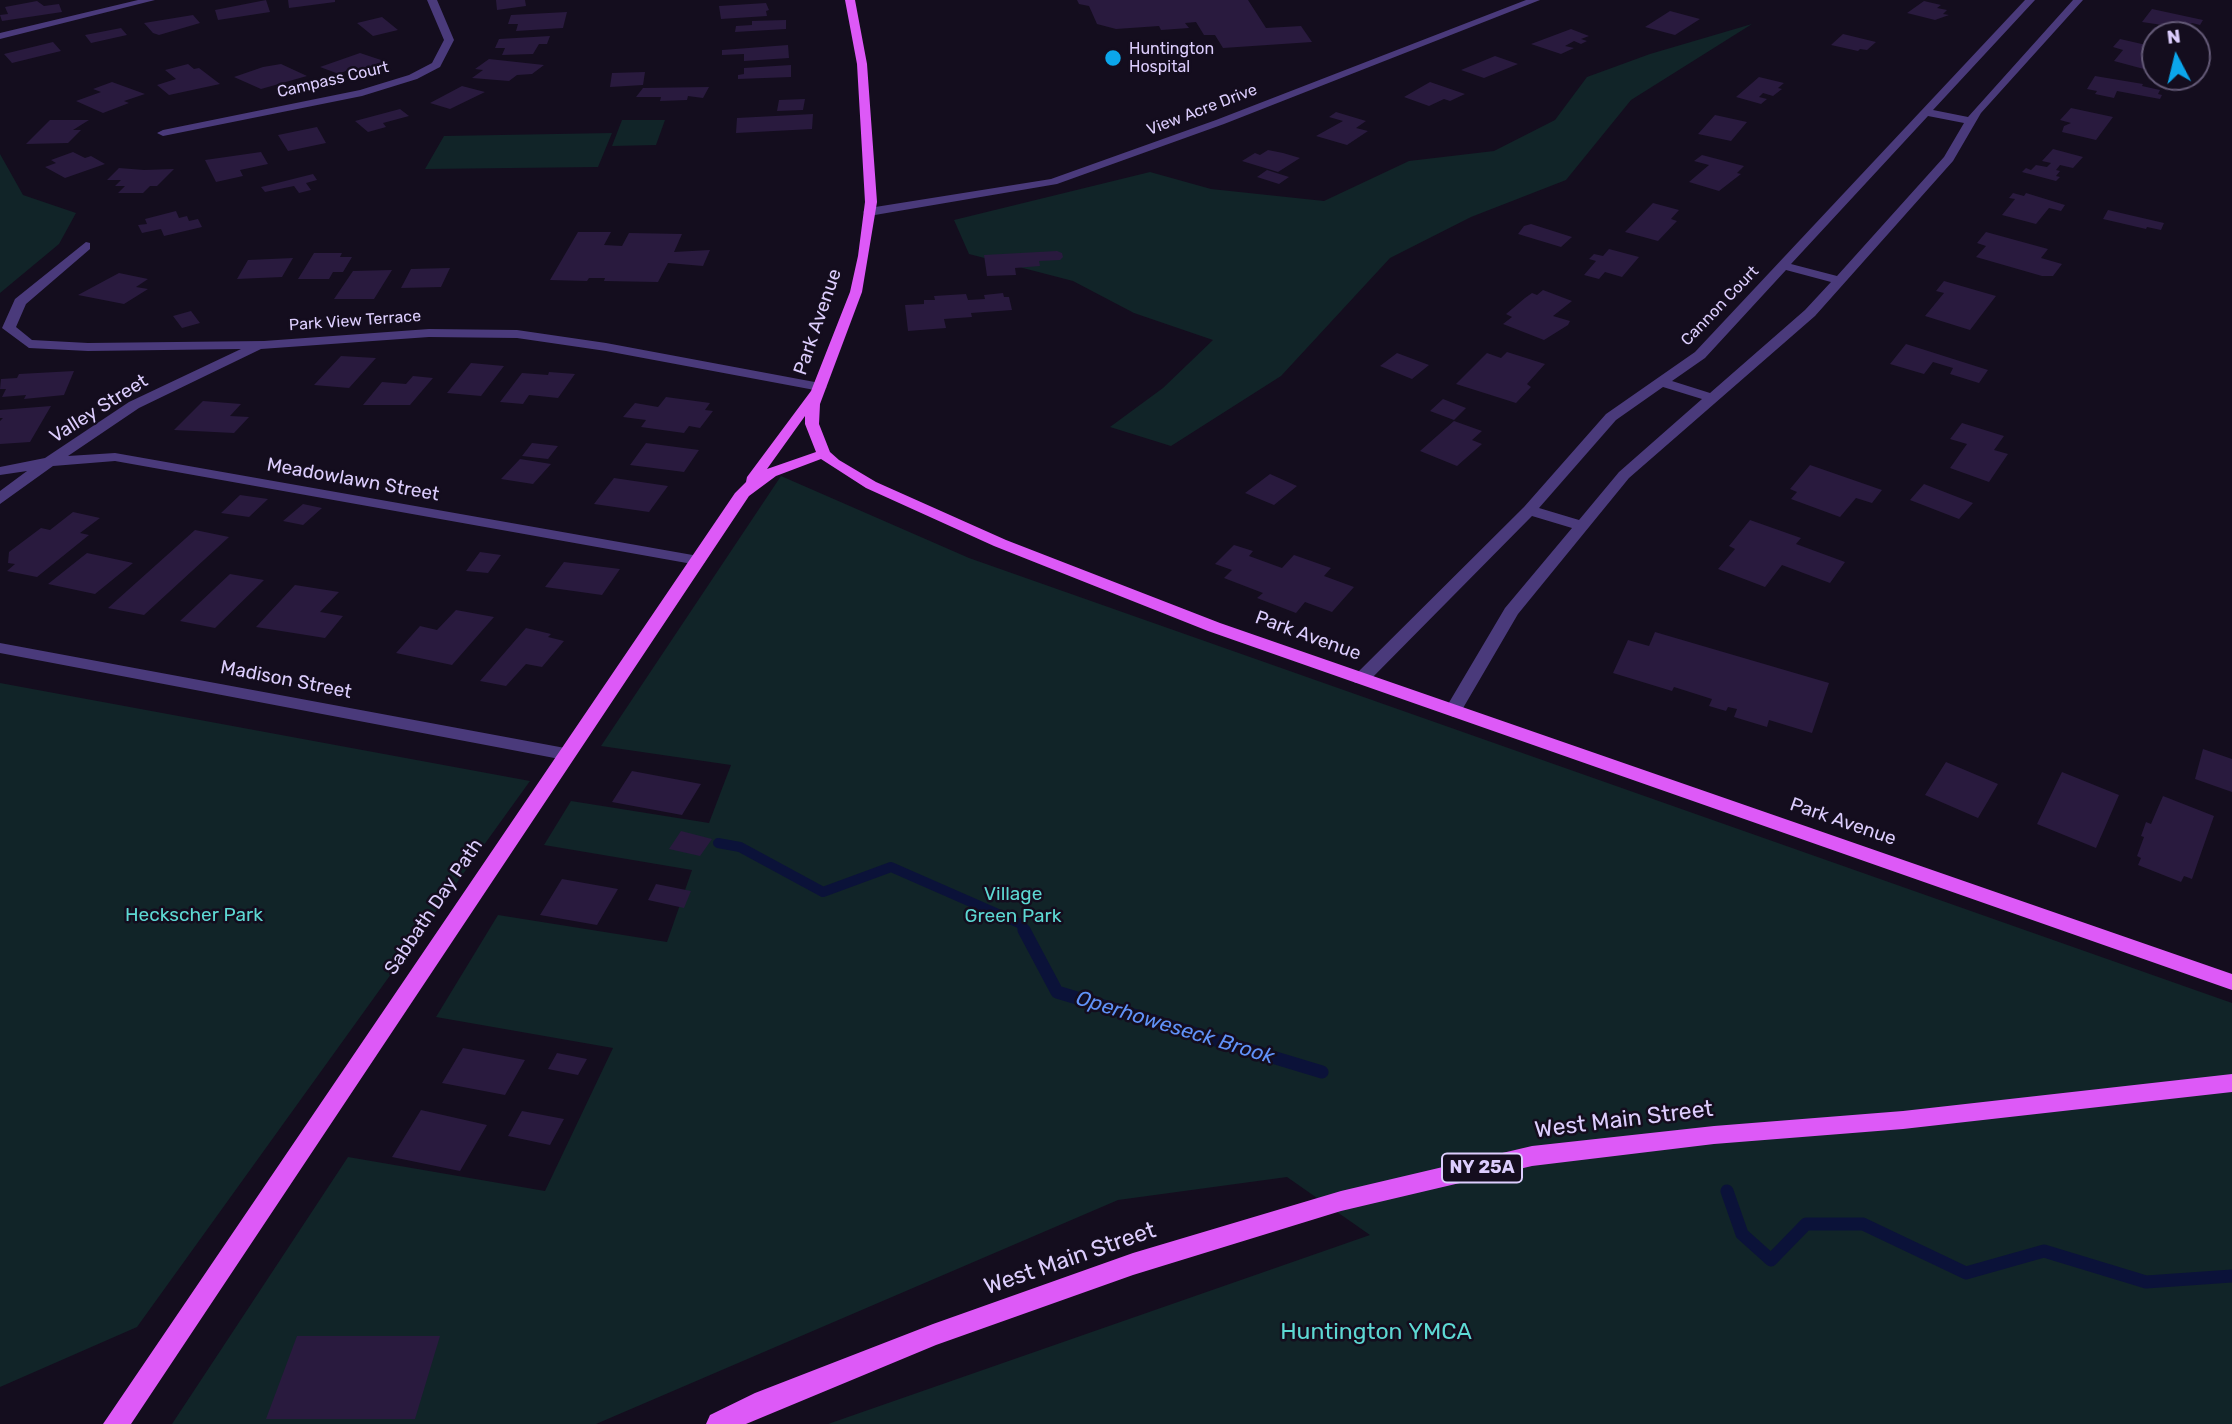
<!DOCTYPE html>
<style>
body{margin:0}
#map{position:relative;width:2232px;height:1424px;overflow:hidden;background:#140d1e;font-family:Rubik,sans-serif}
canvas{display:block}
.north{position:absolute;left:2141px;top:21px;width:70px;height:70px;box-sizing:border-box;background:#140d1e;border:2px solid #645a77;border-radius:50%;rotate:353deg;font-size:19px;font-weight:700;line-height:28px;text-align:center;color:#dccdfd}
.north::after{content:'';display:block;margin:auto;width:24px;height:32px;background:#0ba6eb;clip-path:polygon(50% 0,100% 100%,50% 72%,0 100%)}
</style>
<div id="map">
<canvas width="2232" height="1424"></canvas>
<div class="north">N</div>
</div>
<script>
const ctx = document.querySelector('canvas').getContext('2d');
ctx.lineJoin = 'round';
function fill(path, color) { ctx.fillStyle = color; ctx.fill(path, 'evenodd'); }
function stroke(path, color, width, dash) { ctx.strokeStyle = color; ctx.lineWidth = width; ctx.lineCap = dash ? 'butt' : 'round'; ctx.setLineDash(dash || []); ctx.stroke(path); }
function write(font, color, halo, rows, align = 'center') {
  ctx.font = font + ' Rubik,sans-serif'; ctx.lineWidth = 5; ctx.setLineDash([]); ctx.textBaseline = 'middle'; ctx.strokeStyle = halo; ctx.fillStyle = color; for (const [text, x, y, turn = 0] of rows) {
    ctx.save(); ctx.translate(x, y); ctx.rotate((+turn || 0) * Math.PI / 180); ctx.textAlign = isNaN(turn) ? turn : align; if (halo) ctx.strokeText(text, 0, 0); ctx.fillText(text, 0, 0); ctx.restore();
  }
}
fill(new Path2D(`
 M1752 24 1631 100 1566 180 1471 217 1390 258 1281 376 1171 446 1110 427 1163 388 1213 340 1134 313 1073 281 969 254 954 220 1150 172 1211 189 1324 201 1409 161 1494 151 1555 120 1587 77 1650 54Z
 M622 120H665L656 145 612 146Z
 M612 133 598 167 425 169 444 136Z
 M0 154 23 195 76 213 59 244 0 293Z
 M781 476 969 558 2232 1003V1424H828L1370 1235 1287 1177 1118 1200 596 1424H172L348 1157 545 1191 613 1048 436 1017 498 915 667 942 692 870 544 845 571 801 709 823 731 765 601 746Z
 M0 683 530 781 137 1327 0 1387Z`), '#112428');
stroke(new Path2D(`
 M718 843 740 847 823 892 891 867 1021 924 1025 931`), '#0b1239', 10);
stroke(new Path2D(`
 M1024 930 1057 992 1322 1072
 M1727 1191 1742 1234 1771 1260 1806 1224H1863L1966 1273 2044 1251 2146 1282 2232 1276`), '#0b1239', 13);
fill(new Path2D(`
 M266 0 270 12 218 20 215 10Z
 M288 0H335V2L289 8Z
 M496 0H525L526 6 497 10Z
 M1077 0H1248L1266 28 1301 26 1312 42 1223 48 1215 35H1204L1196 22 1185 23 1189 28 1161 30 1159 26 1116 29 1097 24 1089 6 1079 4Z
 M37 1 44 6 59 4 62 12 2 21 0 15 8 14 5 7Z
 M1924 1 1941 5 1937 8 1947 10 1943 14 1949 15 1935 20 1907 13Z
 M766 3 769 10 766 11 767 16 721 19 719 6Z
 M2152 9 2203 20 2200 25 2192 23 2183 28 2142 22Z
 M1670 11 1700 19 1675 35 1645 27Z
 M567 12 563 28 516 31 518 24H508L511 15Z
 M193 15 200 23 159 35 153 33 144 23Z
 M382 17 398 30 373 36 357 23Z
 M786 20V29L735 32 736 26 752 25V21Z
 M2155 27 2190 34V35H2149Z
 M121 28 127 35 91 43 85 35Z
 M1571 29 1589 36 1581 39 1587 41 1581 44 1574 41 1565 46 1574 48 1561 54 1531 44Z
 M1843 34 1876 42 1867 50 1860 49 1858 51 1831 45Z
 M550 36 547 44H539L533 54 502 55 505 48H495L499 39Z
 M2120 39 2155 47V72L2114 61 2123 50 2113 47Z
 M53 42 61 51 12 63 4 54Z
 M788 45 789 58 744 61V54L722 55V50Z
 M360 53 384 61 362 70 354 67 339 74 320 67Z
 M1495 56 1518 64 1484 78 1461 70Z
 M489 59 544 65 532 74 517 75 509 81 472 78 483 70 475 69Z
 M188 64 194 69 199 68 220 84 169 95 157 85 176 79 165 70Z
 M281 64 307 76 261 89 234 77 263 67Z
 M791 65V77L738 79V75L744 74V68Z
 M645 72 643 85 610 87 612 73Z
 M2095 76 2143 84 2142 86 2160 90 2158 94 2162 95 2160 99 2117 91 2114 98 2095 94 2097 91 2087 89Z
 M1759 77 1784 83 1778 88 1782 89 1773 96 1763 93 1759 97 1767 99 1761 104 1736 97Z
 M112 82 145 94 124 101 129 103 103 113 76 101 101 92 93 89Z
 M1430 82 1465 94 1450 101 1444 99 1429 106 1404 97Z
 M462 86 485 92 450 109 430 103Z
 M709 87 703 98 688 96 687 100 660 101 661 97H636L643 88Z
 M805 99 803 110 777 111 779 100Z
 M2071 108 2113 117 2096 140 2062 132 2064 126 2071 123 2060 120Z
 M400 109 409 116 383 123 386 127 368 132 355 121Z
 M1336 112 1366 121 1356 128 1368 131 1347 145 1316 136 1343 121 1329 117Z
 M813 114 812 129 736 133 737 118Z
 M1715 115 1747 122 1731 141 1698 134Z
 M50 120H89L73 130H81L68 143 26 144Z
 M317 127 326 143 288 151 278 135Z
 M2053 149 2083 157 2073 168 2060 165 2056 170 2060 171 2056 176 2060 177 2056 181 2022 172 2026 168 2031 170 2036 165 2047 167 2051 163 2042 161Z
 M1268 150 1283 153 1300 158 1278 172 1242 161 1255 153 1260 155Z
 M73 152 85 158 91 156 105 164 65 178 45 167 56 163 51 160Z
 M261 152 268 164 240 170 243 176 216 182 205 160Z
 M1702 155 1744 166 1737 173 1741 174 1719 191 1689 182 1709 165 1694 161Z
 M119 168 144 170 174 169 157 186H150L143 193H118L125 186H115L121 180H107Z
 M1267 170 1289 177 1279 184 1257 177Z
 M313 174 317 180 306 183 311 190 299 193 294 186 265 192 261 187Z
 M2013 193 2024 196 2026 193 2065 205 2061 211 2049 208 2036 224 2002 215 2015 199 2009 198Z
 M1653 203 1679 210 1671 219 1677 221 1658 241 1625 232Z
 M2108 210 2164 223 2161 230 2147 227 2146 229 2103 219Z
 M176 211 179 218 187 216 189 221 198 219 202 227 164 236 161 229 142 233 138 225 147 224 145 219Z
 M1531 224 1572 237 1561 247 1518 234 1524 226Z
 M578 232H611L604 245 622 246 629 233 682 234 674 252 710 250 703 266 668 263 658 282 604 281 605 278H589L587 281 550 280Z
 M1986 232 2048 249 2041 258 2062 264 2053 276H2042L1976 257 1986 246 1977 243Z
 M1609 249 1639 257 1622 277 1605 272 1599 279 1584 275 1596 261 1589 259 1594 254 1603 256Z
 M1057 251 1062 253 1063 257 1060 260 1039 261 1040 266 1015 268 1016 275 987 276 984 255Z
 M314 253H342L340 257H352L343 272H333L329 279H298Z
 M293 258 282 277 237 279 248 260Z
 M450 268 441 287 401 288 411 269Z
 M392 270 374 299H334L353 271Z
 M119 273 148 279 136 287 148 289 124 304 78 295Z
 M1944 281 1996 296 1970 330 1925 316 1944 293 1936 291Z
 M1543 290 1572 301 1553 316 1570 321 1568 325 1544 340 1503 324 1512 317 1506 314 1525 298 1532 293 1537 295Z
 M1003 293 1004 297H1009L1012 310 971 313 972 317 944 319 946 328 908 331 905 305 924 304V300H935L934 296 966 294 968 300 985 299 984 295Z
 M191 311 200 323 182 328 173 316Z
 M1906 344 1988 370 1979 383 1950 374 1953 368 1933 362 1924 374 1890 364Z
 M1507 352 1545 364 1527 384 1531 387 1516 403 1456 384 1487 353 1501 358Z
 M1397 353 1429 365 1412 379 1380 366Z
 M341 356 376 358 349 388 314 385Z
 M471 363 504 366 481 396 447 393Z
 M74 371 64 395 24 399 26 395 2 397 6 389H0L1 379 17 378 19 374Z
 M549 372 575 374 558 398 529 395 523 404 500 402 522 373 548 375Z
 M413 376 433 378 410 405H363L382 382 406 384Z
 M666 397 710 403 705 410 713 411 700 428 689 426 684 433 641 427 646 420 623 417 635 403 658 407Z
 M1443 399 1466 408 1454 420 1430 411Z
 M203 401 241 404 230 416 249 417 234 433 174 430Z
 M51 406 30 442 0 444V421L3 418H0V410Z
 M1454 421 1482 431 1472 440 1482 444 1457 466 1420 451Z
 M1962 423 2004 436 1994 450 2008 454 1989 482 1950 468 1967 444 1950 439Z
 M532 443 558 446 548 459 522 456Z
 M646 443 699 450 684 472 630 465Z
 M520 459 551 464 533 484 501 479Z
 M1810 465 1882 490 1872 503 1856 498 1840 517 1791 499 1797 492 1790 489Z
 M1270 474 1297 486 1274 505 1245 493Z
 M614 478 668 486 649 512 594 504Z
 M1924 484 1973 503 1959 519 1910 500Z
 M240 495 268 499 249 517 221 513Z
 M303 504 322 508 303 525 283 521Z
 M73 512 100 518 80 533 89 535 37 577 7 571 15 564 8 563 9 552 41 528 50 530Z
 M1750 520 1801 538 1796 544 1845 562 1830 583 1782 565 1765 587 1718 569 1735 549 1729 546Z
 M195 530 229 537 144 615 108 608Z
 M1234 545 1253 551 1249 556 1282 568 1294 555 1331 568 1324 576 1354 587 1332 612 1305 602 1296 613 1257 598 1263 593 1224 578 1232 570 1215 564Z
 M480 552 501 555 488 573 466 571Z
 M87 553 133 563 95 594 48 584Z
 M564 562 620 569 602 595 545 587Z
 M230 574 264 580 215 628 180 621Z
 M295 585 339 592 320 612 343 616 325 638 256 627Z
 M456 610 494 617 452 665 396 653 420 626 437 630Z
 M526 628 551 634 548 637 564 641 542 667 526 664 506 686 480 681Z
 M1655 632 1829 683 1812 733 1769 720 1767 727 1734 717 1737 709 1728 707 1726 711 1709 706 1712 699 1674 687 1672 691 1613 673 1628 640 1649 646Z
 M2203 749 2232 759V792L2195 779Z
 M1946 762 1998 784 1978 818 1925 795Z
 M632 771 701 784 682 815 612 802Z
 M2062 772 2119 795 2096 848 2037 824Z
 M2163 796 2214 816 2192 879 2184 876 2181 882 2138 865 2141 858 2137 856 2144 837 2141 836 2146 822 2151 824Z
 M681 831 712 839 700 856 669 849Z
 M562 879 618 889 597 925 540 915Z
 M656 884 691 891 684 908 648 900Z
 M463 1048 525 1060 505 1095 442 1083Z
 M557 1053 587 1059 578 1075 548 1069Z
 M421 1110 487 1125 460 1171 392 1157Z
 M522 1111 564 1119 550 1145 508 1136Z
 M297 1336H440L415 1419H266Z`), '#291a3e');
fill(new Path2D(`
 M138 0H155L0 39V33Z
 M427 0H437L454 40 440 67 417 79 362 96 163 136 157 133 163 130 360 90 409 75 432 63 444 40Z
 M1526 0H1540L1224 124 1057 184 869 216 863 212 869 208 1051 179 1216 120Z
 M2025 0H2035L1933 110 1968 117 2073 0H2083L1981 113 1953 161 1815 316 1629 478 1518 614 1459 715 1453 717 1444 711 1505 608 1572 528 1532 516 1367 683H1355L1352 679 1355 675 1524 507 1606 414 1695 352ZM1928 116 1964 123 1944 157 1837 276 1791 264ZM1786 270 1831 282 1805 310 1710 393 1672 381 1705 358ZM1663 387 1702 399 1619 472 1579 520 1539 508 1616 420Z
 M86 242 90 243V249L26 304 16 327 32 340 88 343 264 341 429 329 517 330 606 343 820 383 827 387 820 391 606 351 517 338 429 337 261 349 139 408 68 456 115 453 704 557 706 560 704 563 698 565 115 461 53 466 0 504V491L27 471 0 475V467L45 458 129 402 241 349 88 351 29 348 2 328 15 299Z
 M0 643 565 748 571 750 574 754 571 758 565 760 0 653Z`), '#4a3a7b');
fill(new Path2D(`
 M845 0H855L867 64 877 202 862 292 820 404 819 424 830 452 839 460 876 482 1006 540 1220 623 2232 974V990L1208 631 994 546 866 488 821 459 776 476 749 496 131 1424H103L735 493 746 482 747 477 811 391 850 292 858 256 865 202 857 64ZM805 416V424L816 452 767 469Z
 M2232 1074V1092L1903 1129 1714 1144 1532 1166 1341 1211 1133 1275 936 1345 746 1424H706L710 1415 755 1393 933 1324 1133 1253 1341 1191 1532 1146 1714 1126 1903 1111Z`), '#dd59f7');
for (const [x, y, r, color] of [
 [1113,58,9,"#0ba6eb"]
]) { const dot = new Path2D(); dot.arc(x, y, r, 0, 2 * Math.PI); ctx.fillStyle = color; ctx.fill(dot); stroke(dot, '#140d1e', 2.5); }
write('16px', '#dccdfd', '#140d1e', [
 ["Huntington",1129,49],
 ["Hospital",1129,67]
], 'left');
write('16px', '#dccdfd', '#140d1e', [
 ["Campass Court",333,80,-13],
 ["View Acre Drive",1202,110,-21],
 ["Cannon Court",1720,306,-46],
 ["Park View Terrace",355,321,-4]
]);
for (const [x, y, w] of [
 [1482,1168,80]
]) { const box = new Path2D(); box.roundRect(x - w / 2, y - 14.5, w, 29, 5); ctx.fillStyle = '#140d1e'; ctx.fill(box); stroke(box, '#dccdfd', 2); }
write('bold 18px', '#dccdfd', null, [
 ["NY 25A",1482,1168]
]);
write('19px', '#dccdfd', '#140d1e', [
 ["Park Avenue",818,322,-71],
 ["Valley Street",99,409,-32],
 ["Meadowlawn Street",353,480,10],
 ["Park Avenue",1308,636,20],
 ["Madison Street",286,680,11],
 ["Park Avenue",1843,822,19],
 ["Sabbath Day Path",434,907,-56]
]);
write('19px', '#5dd8d3', '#140d1e', [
 ["Village",1013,895],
 ["Green Park",1013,917],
 ["Heckscher Park",194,916]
]);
write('italic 21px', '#6092f8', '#140d1e', [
 ["Operhoweseck Brook",1175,1028,17]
]);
write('23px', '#dccdfd', '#140d1e', [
 ["West Main Street",1624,1120,-7],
 ["West Main Street",1070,1259,-19]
]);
write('23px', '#5dd8d3', '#140d1e', [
 ["Huntington YMCA",1376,1332]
]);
</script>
